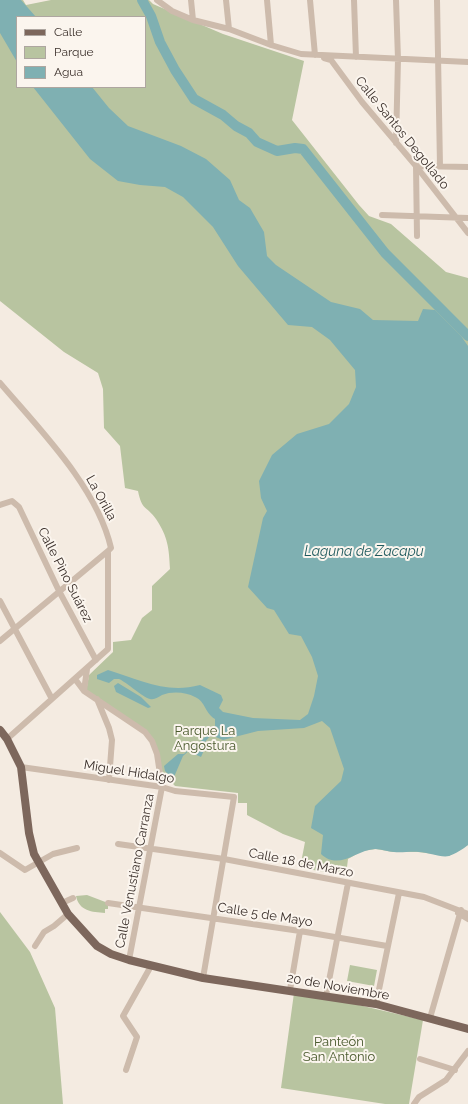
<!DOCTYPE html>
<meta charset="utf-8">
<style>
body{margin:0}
#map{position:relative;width:468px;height:1104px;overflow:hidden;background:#f4ebe1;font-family:Raleway,sans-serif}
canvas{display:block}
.legend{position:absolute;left:16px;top:16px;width:130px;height:72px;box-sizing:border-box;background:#fbf5ee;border:1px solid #aea6a0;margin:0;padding:5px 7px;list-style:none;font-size:12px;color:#3b302b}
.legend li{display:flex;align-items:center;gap:8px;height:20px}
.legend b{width:20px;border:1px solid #aea6a0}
</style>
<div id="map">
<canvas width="468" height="1104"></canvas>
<ul class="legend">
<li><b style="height:5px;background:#7d675c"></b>Calle</li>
<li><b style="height:11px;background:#b8c4a0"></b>Parque</li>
<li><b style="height:11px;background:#7fb0b2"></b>Agua</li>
</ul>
</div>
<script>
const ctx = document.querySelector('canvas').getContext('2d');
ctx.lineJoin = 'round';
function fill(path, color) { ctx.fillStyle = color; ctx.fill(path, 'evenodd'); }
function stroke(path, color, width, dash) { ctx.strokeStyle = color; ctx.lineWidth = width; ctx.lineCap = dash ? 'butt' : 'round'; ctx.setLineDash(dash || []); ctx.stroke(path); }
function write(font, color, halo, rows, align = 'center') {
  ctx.font = font + ' Raleway,sans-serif'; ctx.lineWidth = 4; ctx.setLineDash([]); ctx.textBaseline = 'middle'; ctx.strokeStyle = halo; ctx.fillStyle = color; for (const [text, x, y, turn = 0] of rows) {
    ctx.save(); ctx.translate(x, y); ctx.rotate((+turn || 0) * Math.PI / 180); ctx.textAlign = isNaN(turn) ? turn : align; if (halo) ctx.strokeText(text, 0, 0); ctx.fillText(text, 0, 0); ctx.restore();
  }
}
fill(new Path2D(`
 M0 0H23L26 5 51 0H149L153 4 223 34 304 61 292 120 359 205 369 216 391 224 446 272 468 278V845L449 856 418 852H393L376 849 362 851 348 859 346 875 300 868 305 842 283 834 247 815V803H238V793L175 786 163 773 149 736 86 692 89 675 113 652V642L131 640 142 618 152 610V586L170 569C169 548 168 537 156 519 146 505 142 511 138 491L125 488 120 446 104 428 103 389 98 373 64 352 0 301ZM17 17H145V87H17Z
 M87 895 108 903V909H105V913C92 912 79 911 76 896Z
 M0 912 30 952 55 1008 63 1104H0Z
 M350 965 377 970 374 986 347 981Z
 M294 993 350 1003 423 1020 409 1104H385L281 1088Z`), '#b8c4a0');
fill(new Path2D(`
 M0 0H21L36 17H17V62L0 33Z
 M33 87H92L109 108 128 126 181 146 206 159 230 180 239 200 250 208 264 232 267 256 276 265 331 302 360 309 373 320 418 321 423 309 435 310 461 336 468 346V845C463 849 455 854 449 856 441 858 428 852 419 852 410 851 402 853 394 852 388 852 382 849 375 849 356 850 339 871 321 854L323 835 311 828 315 806 341 781 344 769 330 728 322 721 304 728 258 731 223 740 211 735 205 742V748L201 757 190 752 194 747H193L183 756 174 777H171L165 771 164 766 178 754H184L192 746 199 743 215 727V719C204 712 206 702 195 697 186 692 172 691 162 695 158 697 155 700 150 699 142 697 128 683 119 679H114L109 683 97 679V675L108 670C140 680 166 694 200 685L221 695 223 700 219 708 223 712 253 718 300 720 308 714 314 696 318 676 312 657 301 636 289 634 274 610 267 608 248 587 263 518 267 511 261 498 259 481 272 455 297 434 329 424 349 404 356 387 355 370 330 340 312 327 288 325 238 266 213 227 183 197 165 187 140 185 118 181 90 159Z
 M118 683 141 697 151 707 148 708 116 692 114 686Z`), '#7fb0b2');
stroke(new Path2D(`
 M142 0 151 16 160 42 175 70 194 99 223 115 236 126 249 133 257 142 277 151 295 148 303 149 385 253 468 336`), '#7fb0b2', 10);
stroke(new Path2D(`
 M157 0 172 11 193 20 229 29 271 45 301 54 468 62
 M191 0 193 20
 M226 0 229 29
 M267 0 271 45
 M310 0 315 55
 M354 0 356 57
 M437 0 440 166
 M324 58 331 60 362 102 416 166 468 233
 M396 143 398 59 396 0
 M382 215 468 218
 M417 236 416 166 468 167
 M0 383C40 430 97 487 111 548L108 551V649L7 739
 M0 505 12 501 19 507 59 591 96 660
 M0 601 52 699
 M0 641 108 551
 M75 679 84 691 145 732 152 741 157 754 162 787 129 960
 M84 691 87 669
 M97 699 109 728 112 740 109 780
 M21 767 162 787 175 791 234 797 203 978
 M118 844 224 859 424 897 468 914
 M0 853 25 870 53 854 77 848
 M62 903 73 898
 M108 903 300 931 387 946
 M458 913 468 919
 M35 946 44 932 54 926 68 914
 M290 990 300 931
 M326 996 348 883
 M376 1004 399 893
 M430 1018 461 910
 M420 1059 455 1070
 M126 1070 137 1037 123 1016 151 966
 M414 1104 419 1097 446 1080 468 1051`), '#cdbbac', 6);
stroke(new Path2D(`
 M0 730 7 739 21 767 29 833 34 854 68 914 97 946 111 954 129 960 203 978 376 1004 468 1029`), '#7d675c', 8);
write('13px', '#3b302b', '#fbf5ee', [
 ["Calle Santos Degollado",402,133,51],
 ["La Orilla",101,498,61],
 ["Calle Pino Suárez",65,575,63],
 ["Miguel Hidalgo",129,772,9],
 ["Calle 18 de Marzo",301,863,11],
 ["Calle Venustiano Carranza",135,871,-79],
 ["Calle 5 de Mayo",265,915,9],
 ["20 de Noviembre",338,987,10]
]);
write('13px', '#4a5a2e', '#fbf5ee', [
 ["Parque La",205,731],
 ["Angostura",205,746],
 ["Panteón",339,1042],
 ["San Antonio",339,1057]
]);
write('italic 14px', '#1f5a5e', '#fbf5ee', [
 ["Laguna de Zacapu",364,552]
]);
</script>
